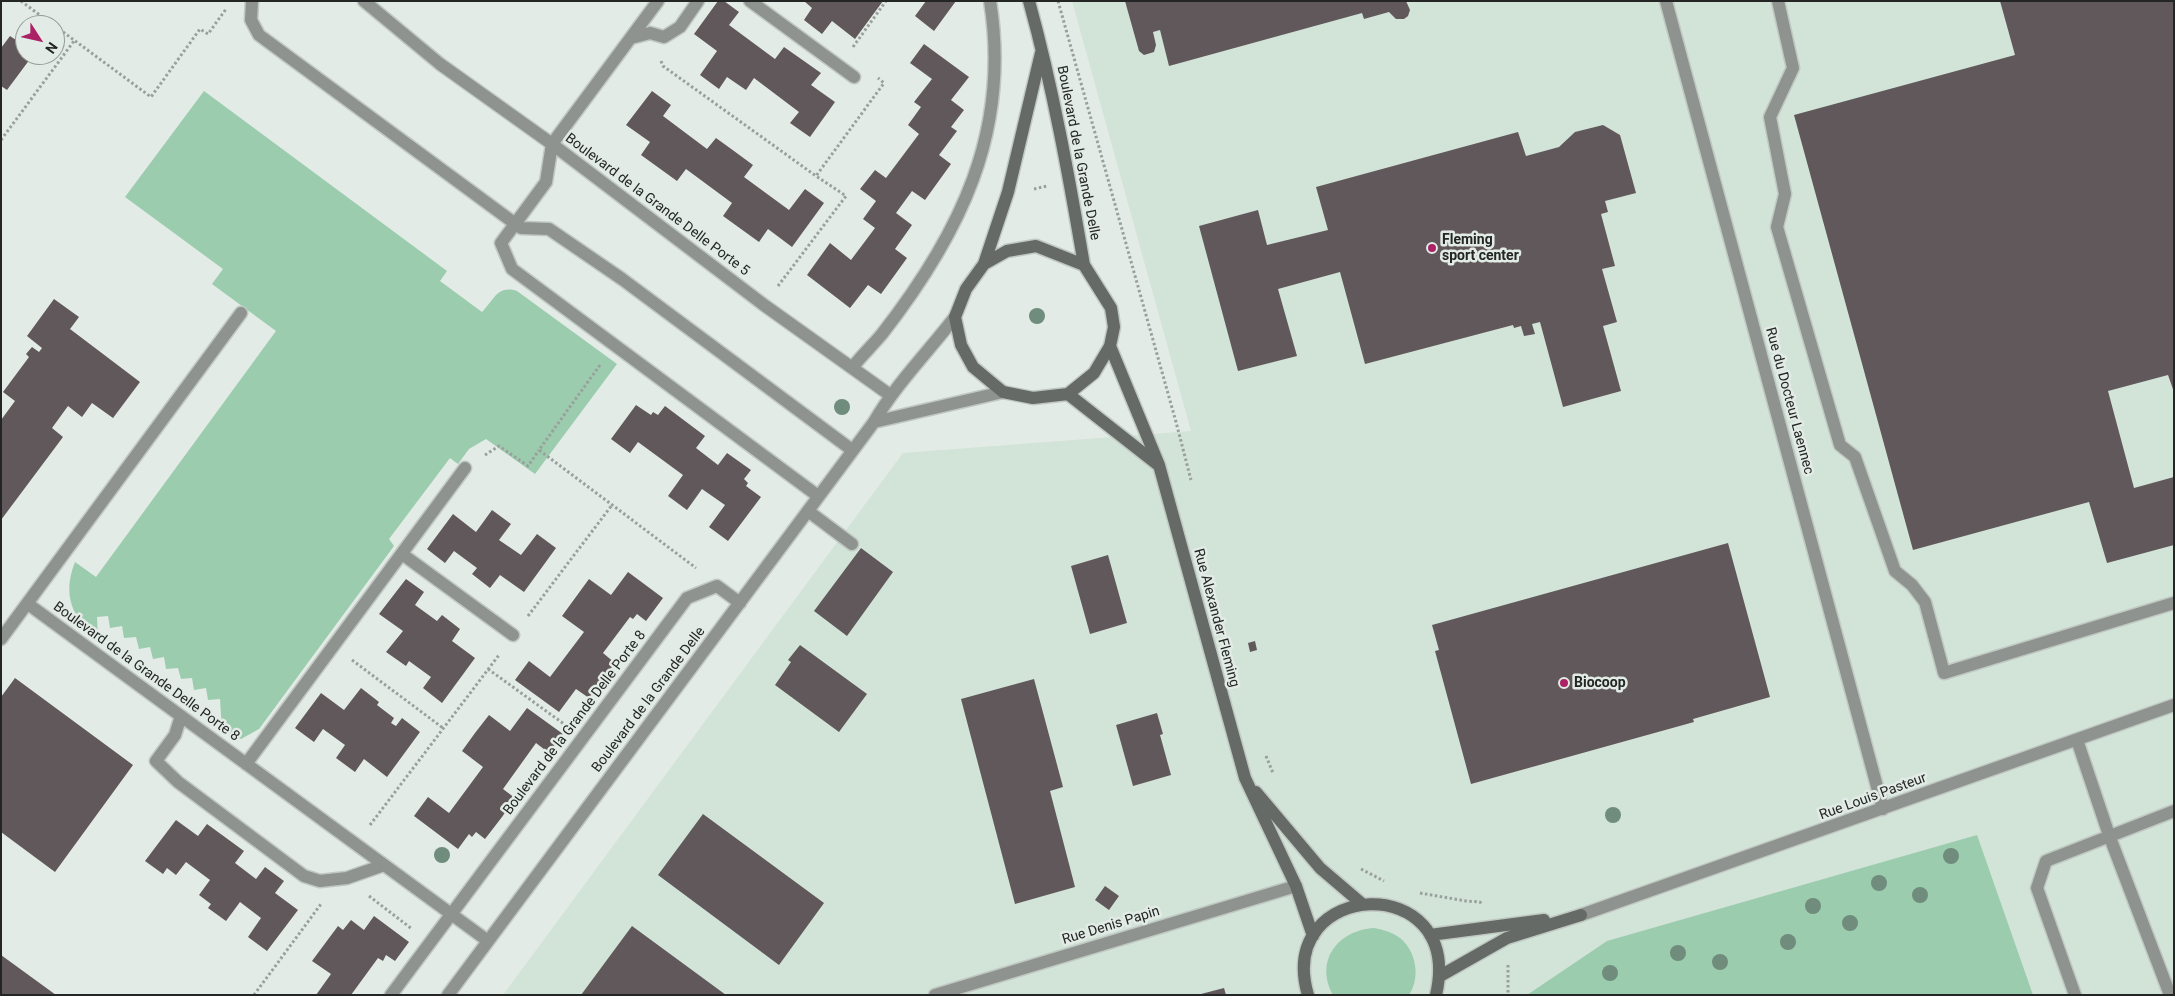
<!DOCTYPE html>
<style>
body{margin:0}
#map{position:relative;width:2175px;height:996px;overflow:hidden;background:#e2ebe5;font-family:Roboto,sans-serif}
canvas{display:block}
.frame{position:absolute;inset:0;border:2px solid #232624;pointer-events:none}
.north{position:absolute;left:15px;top:15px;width:50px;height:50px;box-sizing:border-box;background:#e2ebe5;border:1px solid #969c98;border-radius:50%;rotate:125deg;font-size:14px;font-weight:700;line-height:20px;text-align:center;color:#232624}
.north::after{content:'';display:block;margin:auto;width:18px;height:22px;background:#ab2266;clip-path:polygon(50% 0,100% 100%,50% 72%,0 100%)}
</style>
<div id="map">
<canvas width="2175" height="996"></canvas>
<div class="frame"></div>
<div class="north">N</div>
</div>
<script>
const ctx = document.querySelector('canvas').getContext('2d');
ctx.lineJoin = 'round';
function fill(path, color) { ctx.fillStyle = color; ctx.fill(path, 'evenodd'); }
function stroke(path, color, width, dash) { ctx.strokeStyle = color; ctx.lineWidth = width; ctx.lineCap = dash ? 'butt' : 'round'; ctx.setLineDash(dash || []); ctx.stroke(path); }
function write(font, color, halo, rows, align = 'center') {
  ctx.font = font + ' Roboto,sans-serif'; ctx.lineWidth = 5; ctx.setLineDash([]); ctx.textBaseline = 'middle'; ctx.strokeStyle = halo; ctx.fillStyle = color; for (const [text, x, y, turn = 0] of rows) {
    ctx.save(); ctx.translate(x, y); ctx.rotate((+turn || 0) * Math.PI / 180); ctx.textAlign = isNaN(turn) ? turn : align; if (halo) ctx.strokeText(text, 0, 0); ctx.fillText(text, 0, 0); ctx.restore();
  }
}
fill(new Path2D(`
 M1072 1H2174V995H503L903 453 1191 431Z`), '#d2e3d8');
fill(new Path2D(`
 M204 91 447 271 440 281 482 312C495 299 497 285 517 291L617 364 535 474 486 439 469 449 458 464 450 458 389 539 394 546 259 729 241 739 222 731 220 699 208 700 206 688 194 690 192 678 181 679 178 668 166 669 164 657 153 659 150 647 139 649 136 637 124 638 122 626 110 628 108 616 97 617 98 640C72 618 62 595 75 562L96 577 276 331 212 284 223 269 125 197Z
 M1977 835 2033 995H1527L1607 941Z
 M1374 928C1384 930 1392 932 1400 938 1416 951 1421 977 1409 995H1333C1314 960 1339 930 1374 928Z`), '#9cccae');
fill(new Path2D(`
 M718 1H724L739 12 729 25 775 59 784 47 821 73 811 85 835 102 810 137 790 123 799 112 754 78 746 90 727 77 719 89 700 75 717 51 694 34Z
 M804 1H883L855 39 832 21 822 34 804 20 812 8Z
 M926 1H956L934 31 915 16Z
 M1125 1H1406L1410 10 1408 16 1404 19H1396L1389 12 1364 19 1362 13 1169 66 1160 30 1153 32 1156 45 1154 52 1144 55 1139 51Z
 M2000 1H2174V392L2168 375 2108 391 2134 488 2174 477V545L2107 563 2089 502 1913 550 1794 115 2015 55Z
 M10 36 25 46V55H33L7 90 1 86V48Z
 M924 44 969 77 951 100 964 110 951 127 957 131 939 155 951 164 925 200 912 191 896 213 912 225 895 249 907 258 881 294 868 285 850 308 807 275 830 243 851 260 875 228 863 219 876 201 860 189 875 170 886 178 919 134 908 125 921 107 914 102 932 79 910 63Z
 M652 91 671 105 663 116 707 149 716 138 734 151 753 165 744 177 789 210 805 189 824 203 792 247 768 229 759 242 723 216 732 203 686 169 677 181 641 155 650 142 626 125Z
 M1603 125 1620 135 1636 193 1605 201 1608 212 1601 214 1615 266 1602 269 1617 322 1603 326 1621 391 1563 407 1540 322 1532 324 1535 334 1524 336 1521 326 1514 328 1513 325 1365 364 1340 272 1278 289 1297 356 1238 371 1199 226 1258 210 1267 245 1328 230 1316 187 1518 132 1526 156 1559 147 1575 132Z
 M54 299 79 317 70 329 140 382 113 418 92 403 82 417 68 406 52 428 63 437 1 520V420L15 401 3 392 29 357 26 354 32 347 39 352 42 348 27 336Z
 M636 405 651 415 653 412 658 415 665 406 705 436 696 448 718 465 727 453 751 470 744 479 748 483 746 486 761 497 728 541 709 527 725 505 702 489 687 510 668 496 683 475 638 442 630 453 611 439Z
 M492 510 511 524 499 540 521 555 537 534 556 548 524 592 500 575 490 588 472 574 477 568 454 551 445 563 427 549 453 514 476 532Z
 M1728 543 1770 697 1693 719 1694 722 1471 784 1435 651 1439 650 1432 625Z
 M861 548 893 572 847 636 814 611Z
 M1108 555 1127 623 1090 634 1071 566Z
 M628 572 663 598 646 621 637 614 633 619 630 617 603 653 615 663 589 698 576 689 559 712 515 680 529 661 550 677 584 632 562 616 589 579 611 595Z
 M406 579 424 592 415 605 437 621 442 615 460 629 452 641 475 658 442 703 423 688 431 677 409 661 406 666 386 652 403 631 379 614Z
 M1255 641 1257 650 1250 652 1248 643Z
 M800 645 867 694 839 732 775 685 791 662 788 660Z
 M15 678 133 765 55 872 1 832V697Z
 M1034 679 1063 787 1050 791 1075 887 1015 904 961 699Z
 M361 688 379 702 377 705 394 718 391 723 396 726 402 718 420 732 387 777 364 759 355 772 336 758 345 745 323 729 314 742 295 728 321 693 344 710Z
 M527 708 563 734 549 753 536 743 503 789 515 798 502 817 485 839 476 832 472 837 469 834 458 849 414 816 428 797 449 813 483 767 462 751 475 733 489 715 510 731Z
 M1157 713 1163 734 1160 735 1171 775 1133 786 1116 725Z
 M703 814 824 903 779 965 658 875Z
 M176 820 198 836 207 824 244 851 235 863 256 879 265 867 284 881 275 893 298 910 267 951 248 937 261 918 240 902 226 921 208 908 211 904 199 895 210 880 186 862 176 875 167 868 163 874 145 861Z
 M1105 886 1119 896 1109 910 1095 900Z
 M374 916 409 942 395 961 386 955 383 961 378 958 351 995H316L331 974 312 961 338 926 343 930 351 920 364 930Z
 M632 926 726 995H581Z
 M1 955 56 995H1Z
 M1224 988 1226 995H1201V994Z`), '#61585b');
const lane = new Path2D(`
 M252 1 251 20 259 35 521 228 549 229 622 279 852 450
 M364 1 440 64 552 144
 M1778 1 1793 68 1770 117 1785 194 1777 227 1840 445 1855 457 1895 571 1912 585 1925 602 1944 673 2174 603
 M808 511 852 544
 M2077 740 2109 835 2170 995
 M935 995 1296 886
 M2075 995 2037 888 2046 861 2174 811`);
const street = new Path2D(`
 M658 1 552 144 764 305 890 395
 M750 1 854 77
 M1666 1 1883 809
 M631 38 650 33 664 37 680 27 698 1
 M552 144 546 182 501 243 512 269 818 496
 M852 368C861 356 872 346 882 334 960 234 1011 131 990 1
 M874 422 1003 392
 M402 554 513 635
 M28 604 488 941
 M1 639 241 313
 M181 716 175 735 156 761 178 782 304 876 320 881 347 878 384 865
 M246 764 465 468
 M1581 915 2174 705
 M391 995 687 598 717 586 740 603
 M448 995 874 422C896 384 928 352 955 317`);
const secondary = new Path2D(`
 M1029 1C1053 88 1069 177 1084 265
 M1036 246 1084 265 1111 308 1114 327 1110 346 1094 373 1068 394 1033 398 1003 392 973 367 961 345 955 317 966 289 984 264 1007 251Z
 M984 264 1008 192 1041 53
 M1110 346 1159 465 1245 778 1296 886 1313 936
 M1068 394 1157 464
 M1256 792 1320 868 1361 903
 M1430 935 1544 920
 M1440 976 1507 938 1581 915
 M1308 995C1274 879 1465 869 1436 995`);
stroke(lane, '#c0c8c2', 15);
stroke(street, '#c0c8c2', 15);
stroke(secondary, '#c0c8c2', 15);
stroke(new Path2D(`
 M21 1 53 25
 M1058 1 1176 422 1191 480
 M55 26 151 97 200 29 208 34 226 9
 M853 47 886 1
 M661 61 663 66 816 176
 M1 140 74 41
 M1034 189 1047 186
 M778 286 846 196 816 176 884 83 878 78
 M600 365 539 450 696 568
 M485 455 499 446 528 466 539 450
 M528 616 612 505
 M352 660 443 728
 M488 669 564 724
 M1266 756 1273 773
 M370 825 499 655
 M1361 869 1384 881
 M1420 893 1466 901 1480 902 1482 905
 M369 896 412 929
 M1508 965V995
 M254 995 321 904`), '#99a09c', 3, [2.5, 2.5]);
stroke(lane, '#8f9390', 12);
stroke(street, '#8f9390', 12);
stroke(secondary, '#656a67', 12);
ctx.fillStyle = '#6f8c7c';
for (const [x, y] of [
 [1037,316],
 [842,407],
 [1613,815],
 [442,855],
 [1951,856],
 [1879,883],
 [1920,895],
 [1813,906],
 [1850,923],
 [1788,942],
 [1678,953],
 [1720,962],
 [1610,973]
]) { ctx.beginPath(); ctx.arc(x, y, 8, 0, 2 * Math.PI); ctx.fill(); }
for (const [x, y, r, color] of [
 [1432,248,5,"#ab2266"],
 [1564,683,5,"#ab2266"]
]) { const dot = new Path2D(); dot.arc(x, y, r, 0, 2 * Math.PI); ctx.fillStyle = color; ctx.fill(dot); stroke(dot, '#e2ebe5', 2); }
write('14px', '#232624', '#e2ebe5', [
 ["Boulevard de la Grande Delle",1078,153,79],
 ["Boulevard de la Grande Delle Porte 5",657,205,37],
 ["Rue du Docteur Laennec",1789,401,75],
 ["Rue Alexander Fleming",1216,618,75],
 ["Boulevard de la Grande Delle Porte 8",146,672,36],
 ["Boulevard de la Grande Delle",649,700,-53],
 ["Boulevard de la Grande Delle Porte 8",575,723,-53],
 ["Rue Louis Pasteur",1873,797,-20],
 ["Rue Denis Papin",1111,926,-17]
]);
write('bold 14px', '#232624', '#e2ebe5', [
 ["Fleming",1442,240],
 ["sport center",1442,256],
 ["Biocoop",1574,683]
], 'left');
</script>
